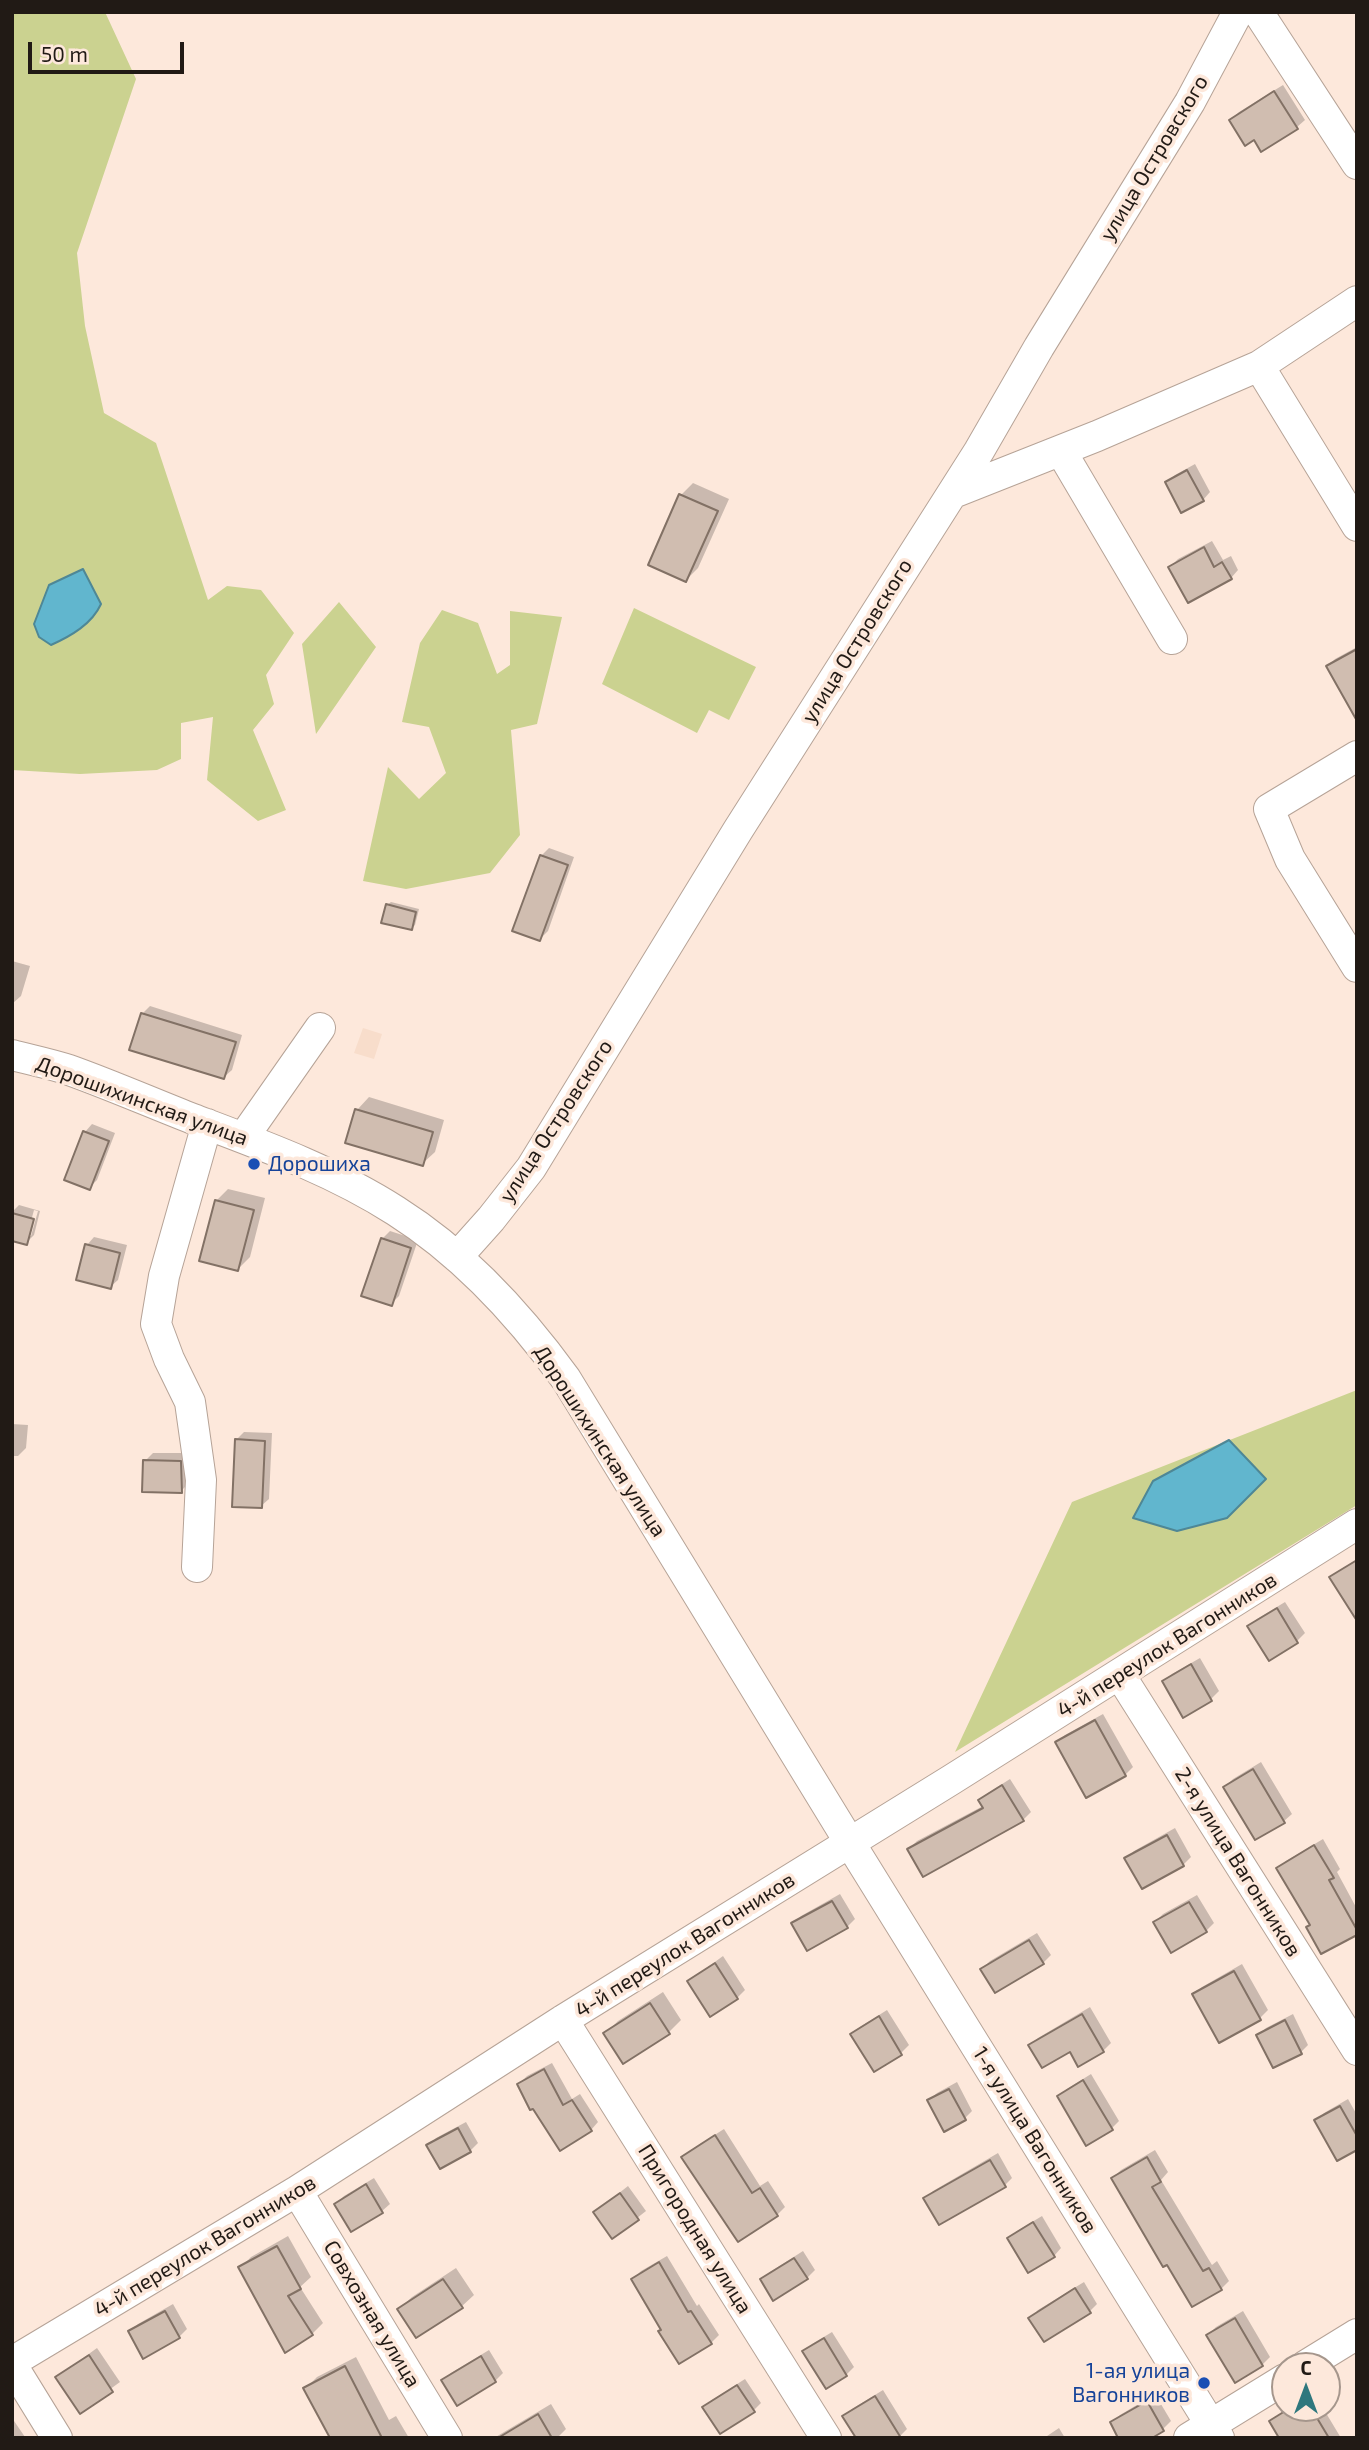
<!DOCTYPE html>
<meta charset="utf-8">
<style>
body{margin:0}
#map{position:relative;width:1369px;height:2450px;overflow:hidden;background:#fde8db;font-family:"Exo 2",sans-serif}
canvas{display:block}
.frame{position:absolute;inset:0;border:14px solid #211a15;pointer-events:none}
.north{position:absolute;left:1271px;top:2352px;width:70px;height:70px;box-sizing:border-box;background:#fde8db;border:2px solid #a5968c;border-radius:50%;rotate:0deg;font-size:19px;font-weight:700;line-height:28px;text-align:center;color:#211a15}
.north::after{content:'';display:block;margin:auto;width:24px;height:32px;background:#2e777d;clip-path:polygon(50% 0,100% 100%,50% 72%,0 100%)}
.scale{position:absolute;left:28px;top:42px;width:156px;height:32px;box-sizing:border-box;border:4px solid #211a15;border-top:0;padding-left:9px;font-size:21px;line-height:24px;white-space:nowrap;color:#211a15;-webkit-text-stroke:5px #fde8db;paint-order:stroke}
</style>
<div id="map">
<canvas width="1369" height="2450"></canvas>
<div class="frame"></div>
<div class="north">С</div>
<div class="scale">50 m</div>
</div>
<script>
const ctx = document.querySelector('canvas').getContext('2d');
ctx.lineJoin = 'round';
function fill(path, color) { ctx.fillStyle = color; ctx.fill(path, 'evenodd'); }
function stroke(path, color, width, dash) { ctx.strokeStyle = color; ctx.lineWidth = width; ctx.lineCap = dash ? 'butt' : 'round'; ctx.setLineDash(dash || []); ctx.stroke(path); }
function write(font, color, halo, rows, align = 'center') {
  ctx.font = font + ' "Exo 2",sans-serif'; ctx.lineWidth = 7; ctx.setLineDash([]); ctx.textBaseline = 'middle'; ctx.strokeStyle = halo; ctx.fillStyle = color; for (const [text, x, y, turn = 0] of rows) {
    ctx.save(); ctx.translate(x, y); ctx.rotate((+turn || 0) * Math.PI / 180); ctx.textAlign = isNaN(turn) ? turn : align; if (halo) ctx.strokeText(text, 0, 0); ctx.fillText(text, 0, 0); ctx.restore();
  }
}
fill(new Path2D(`
 M363 1028 382 1034 374 1059 354 1053Z`), '#f8ddcb');
fill(new Path2D(`
 M12 12H105L136 79 77 253 85 326 104 413 156 443 208 600 227 586 261 590 294 633 266 675 274 704 253 730 286 810 258 821 207 780 213 717 181 723V759L157 770 80 774 12 770Z
 M339 602 376 647 316 734 302 644Z
 M634 608 756 667 729 720 709 710 697 733 602 684Z
 M442 610 478 623 497 674 510 665V611L562 617 537 724 511 730 520 835 490 873 406 889 363 881 388 767 419 799 446 773 429 727 402 722 420 643Z
 M1357 1390V1505L955 1752 1072 1502Z`), '#cbd290');
const water = new Path2D(`
 M83 569 101 604C92 624 71 636 51 645L39 637 34 624 49 585Z
 M1229 1440 1266 1479 1227 1518 1177 1531 1133 1518 1153 1481Z`);
fill(water, '#61b6ce');
stroke(water, '#4e8796', 2);
fill(new Path2D(`
 M1283 85 1305 120 1297 127 1262 149 1255 138 1231 120 1239 112Z
 M1195 464 1210 492 1203 500 1167 483 1175 475Z
 M693 483 729 499 698 568 686 580 650 564 681 495Z
 M1212 541 1223 560 1231 556 1238 570 1231 578 1170 567 1178 559Z
 M1357 647V695L1328 666 1335 659Z
 M549 848 574 857 548 931 540 939 541 856Z
 M391 902 419 909 415 925 411 929 387 905Z
 M12 961 30 966 21 996 13 1003Z
 M150 1006 242 1035 232 1070 224 1077 142 1014Z
 M369 1097 444 1120 435 1152 422 1164 357 1110Z
 M92 1124 115 1133 97 1180 89 1188 85 1132Z
 M228 1189 265 1198 250 1257 238 1269 216 1201Z
 M19 1205 40 1211 34 1235 26 1243 12 1239V1212ZM34 1210 38 1211 31 1236H27Z
 M390 1231 418 1240 399 1296 391 1304 382 1239Z
 M94 1237 127 1245 118 1280 110 1287 87 1245Z
 M12 1424 28 1425 26 1448 18 1456H12Z
 M244 1432 272 1433 269 1499 261 1506 236 1440Z
 M153 1453H188L189 1483 181 1491 145 1461Z
 M1357 1559V1598L1331 1578Z
 M1285 1602 1305 1633 1297 1641 1269 1658 1249 1627 1257 1619Z
 M1200 1658 1219 1691 1211 1699 1183 1715 1164 1682 1172 1674Z
 M1103 1714 1133 1767 1125 1775 1057 1743 1065 1735Z
 M1261 1762 1292 1814 1284 1821 1256 1838 1225 1787 1233 1779Z
 M1010 1779 1031 1812 1023 1820 909 1849 917 1841 983 1806 980 1800 988 1793Z
 M1175 1828 1191 1857 1183 1865 1127 1858 1134 1851Z
 M1323 1839 1340 1869 1337 1872 1357 1909V1933L1308 1927 1311 1924 1278 1868 1286 1861Z
 M840 1894 855 1919 847 1927 794 1924 801 1916Z
 M1197 1895 1214 1923 1206 1931 1155 1922 1163 1914Z
 M1037 1933 1051 1955 1043 1963 982 1969 990 1961Z
 M723 1956 745 1990 737 1998 689 1981Z
 M1242 1964 1268 2010 1260 2018 1194 1995 1202 1987Z
 M663 1992 681 2020 669 2032 606 2033 618 2021Z
 M1090 2007 1111 2043 1103 2051 1079 2065 1070 2049 1031 2045 1038 2038Z
 M887 2010 909 2045 901 2053 874 2070 852 2034 860 2027Z
 M1293 2014 1308 2045 1301 2052 1258 2036 1266 2028Z
 M552 2063 572 2099 580 2094 598 2122 591 2130 519 2084 527 2076Z
 M1091 2074 1119 2121 1112 2128 1059 2097 1067 2089Z
 M957 2082 972 2111 965 2118 929 2100 937 2093Z
 M1348 2099 1357 2115V2148L1316 2121 1324 2113Z
 M466 2122 478 2143 470 2151 429 2146 436 2138Z
 M724 2129 760 2186 768 2181 785 2207 777 2215 683 2157 691 2150Z
 M1155 2150 1168 2172 1161 2180 1212 2265 1217 2261 1229 2281 1221 2289 1167 2263 1113 2178 1121 2170Z
 M998 2153 1012 2178 1005 2185 926 2198 933 2191Z
 M374 2178 390 2204 382 2211 351 2230 336 2204 344 2196Z
 M628 2186 646 2211 613 2237 595 2212Z
 M1042 2216 1061 2248 1054 2256 1009 2239 1017 2231Z
 M288 2236 311 2277 300 2287 323 2323 312 2334 240 2268 251 2257Z
 M803 2251 815 2270 807 2278 762 2280 770 2272Z
 M667 2256 697 2306 699 2304 719 2335 711 2343 662 2330 633 2279 641 2271Z
 M456 2268 474 2295 461 2307 399 2309 412 2297Z
 M1084 2282 1097 2304 1090 2311 1031 2318 1038 2310Z
 M173 2304 187 2329 179 2337 130 2332 138 2324Z
 M1243 2311 1270 2357 1262 2365 1208 2335 1216 2327Z
 M832 2332 854 2367 846 2375 804 2351 812 2344Z
 M97 2348 120 2382 80 2411 57 2377Z
 M489 2350 503 2373 495 2381 444 2380 451 2373Z
 M356 2357 389 2420 396 2416 409 2438H348L306 2388 317 2377Z
 M745 2379 761 2403 753 2411 704 2407 712 2400Z
 M883 2390 907 2429 900 2436 844 2416 852 2409Z
 M1155 2394 1171 2421 1163 2429 1148 2438 1112 2423 1120 2415Z
 M551 2404 566 2429 557 2438H494Z
 M1288 2408H1323L1341 2438H1281L1271 2421Z
 M12 2418 25 2437V2438H12Z
 M1059 2428 1065 2438H1044Z`), '#0003');
const building = new Path2D(`
 M1274 91 1298 129 1261 152 1254 140 1245 146 1229 120Z
 M1187 470 1204 501 1181 513 1165 482Z
 M679 494 718 511 686 582 648 565Z
 M1204 547 1214 567 1222 562 1232 579 1188 603 1168 567Z
 M1357 649V721L1326 666Z
 M540 855 568 865 540 941 512 931Z
 M386 904 416 912 412 930 381 923Z
 M141 1013 236 1042 224 1079 129 1050Z
 M355 1109 433 1132 423 1166 345 1143Z
 M83 1131 109 1141 90 1190 64 1180Z
 M215 1200 254 1210 238 1271 199 1261Z
 M12 1213 34 1219 27 1245 12 1241Z
 M381 1238 411 1248 392 1306 361 1296Z
 M85 1244 120 1253 111 1289 76 1280Z
 M235 1439 265 1441 262 1508 232 1507Z
 M143 1460 181 1461 182 1493 142 1492Z
 M1357 1560V1621L1329 1577Z
 M1277 1608 1298 1643 1269 1661 1247 1626Z
 M1191 1664 1212 1701 1183 1718 1162 1681Z
 M1095 1720 1126 1776 1086 1798 1055 1742Z
 M1253 1769 1285 1823 1255 1840 1223 1787Z
 M1002 1785 1024 1821 923 1877 907 1849 983 1808 978 1800Z
 M1167 1835 1184 1866 1142 1889 1124 1858Z
 M1314 1845 1334 1878 1329 1880 1357 1930V1935L1321 1954 1306 1927 1310 1925 1276 1868Z
 M832 1901 848 1928 807 1951 791 1923Z
 M1189 1902 1207 1932 1171 1953 1153 1922Z
 M1029 1940 1044 1964 995 1993 980 1969Z
 M715 1963 738 1999 710 2017 687 1981Z
 M1234 1971 1261 2020 1219 2043 1192 1994Z
 M650 2003 670 2034 623 2064 603 2033Z
 M1082 2014 1104 2052 1078 2067 1070 2052 1042 2068 1028 2045Z
 M879 2016 902 2055 874 2072 850 2034Z
 M1285 2020 1302 2054 1273 2068 1256 2035Z
 M544 2069 563 2105 572 2100 592 2131 560 2151 533 2109 530 2110 517 2084Z
 M1083 2080 1113 2130 1086 2146 1057 2096Z
 M949 2089 966 2120 944 2132 927 2100Z
 M1340 2106 1357 2136V2150L1337 2161 1314 2120Z
 M458 2128 471 2152 440 2169 426 2145Z
 M715 2135 752 2193 760 2188 778 2216 738 2242 681 2157Z
 M1147 2157 1161 2182 1152 2187 1203 2271 1209 2268 1222 2290 1192 2307 1167 2265 1163 2267 1111 2178Z
 M990 2160 1006 2187 939 2225 923 2198Z
 M366 2184 383 2213 351 2232 334 2204Z
 M620 2193 639 2220 612 2239 593 2212Z
 M1033 2222 1055 2257 1028 2273 1007 2238Z
 M277 2246 301 2289 288 2296 313 2335 285 2353 238 2267Z
 M794 2258 808 2279 773 2301 760 2279Z
 M659 2262 688 2312 691 2311 712 2344 679 2364 658 2331 661 2330 631 2279Z
 M443 2279 463 2308 416 2338 397 2309Z
 M1075 2288 1091 2313 1044 2342 1028 2318Z
 M165 2311 180 2338 143 2359 128 2331Z
 M1235 2318 1263 2366 1235 2383 1206 2335Z
 M824 2338 847 2376 826 2389 802 2351Z
 M89 2355 113 2392 80 2414 55 2377Z
 M481 2356 496 2382 457 2406 441 2380Z
 M345 2366 382 2438H330L303 2388Z
 M737 2385 755 2412 720 2434 702 2407Z
 M875 2396 901 2438H856L842 2416Z
 M1147 2401 1164 2431 1152 2438H1118L1110 2422Z
 M1290 2408H1311L1329 2438H1279L1269 2421Z
 M538 2414 552 2438H498Z`);
fill(building, '#d0bdb0');
stroke(building, '#827165', 2);
const minor = new Path2D(`
 M1258 12 1357 164
 M1259 366 1357 526
 M1061 451 1172 639
 M953 493 1097 436 1259 366 1357 301
 M1357 756 1269 809 1290 859 1357 967
 M12 1055C31 1060 51 1064 69 1070 111 1085 152 1103 193 1119 262 1145 334 1171 396 1211 464 1254 519 1314 566 1379L850 1843 1219 2438
 M243 1138 320 1028
 M457 1257 491 1219 531 1168 738 830 979 451 1039 347 1190 102 1238 12
 M197 1567 201 1480 190 1402 169 1359 156 1324 164 1276 207 1124
 M1120 1675 1357 2050
 M563 2020 826 2438
 M297 2191 447 2438
 M12 2362 297 2191 563 2020 951 1780 1357 1524
 M12 2365 57 2438
 M1305 2366 1357 2334
 M1189 2438 1285 2379`);
stroke(minor, '#b6a397', 32);
stroke(minor, '#fff', 30);
for (const [x, y, r, color] of [
 [254,1164,7,"#1a4fb4"],
 [1204,2383,7,"#1a4fb4"]
]) { const dot = new Path2D(); dot.arc(x, y, r, 0, 2 * Math.PI); ctx.fillStyle = color; ctx.fill(dot); stroke(dot, '#fde8db', 2.5); }
write('21px', '#211a15', '#fde8db', [
 ["улица Островского",1154,158,-59],
 ["улица Островского",857,641,-58],
 ["Дорошихинская улица",142,1101,20],
 ["улица Островского",556,1121,-57],
 ["Дорошихинская улица",600,1441,57],
 ["4-й переулок Вагонников",1167,1645,-32],
 ["2-я улица Вагонников",1238,1862,58],
 ["4-й переулок Вагонников",685,1945,-32],
 ["1-я улица Вагонников",1035,2140,58],
 ["Пригородная улица",695,2229,58],
 ["4-й переулок Вагонников",205,2246,-31],
 ["Совхозная улица",372,2314,59]
]);
write('21px', '#164399', '#fde8db', [
 ["Дорошиха",268,1164],
 ["1-ая улица",1190,2371,"right"],
 ["Вагонников",1190,2395,"right"]
], 'left');
</script>
